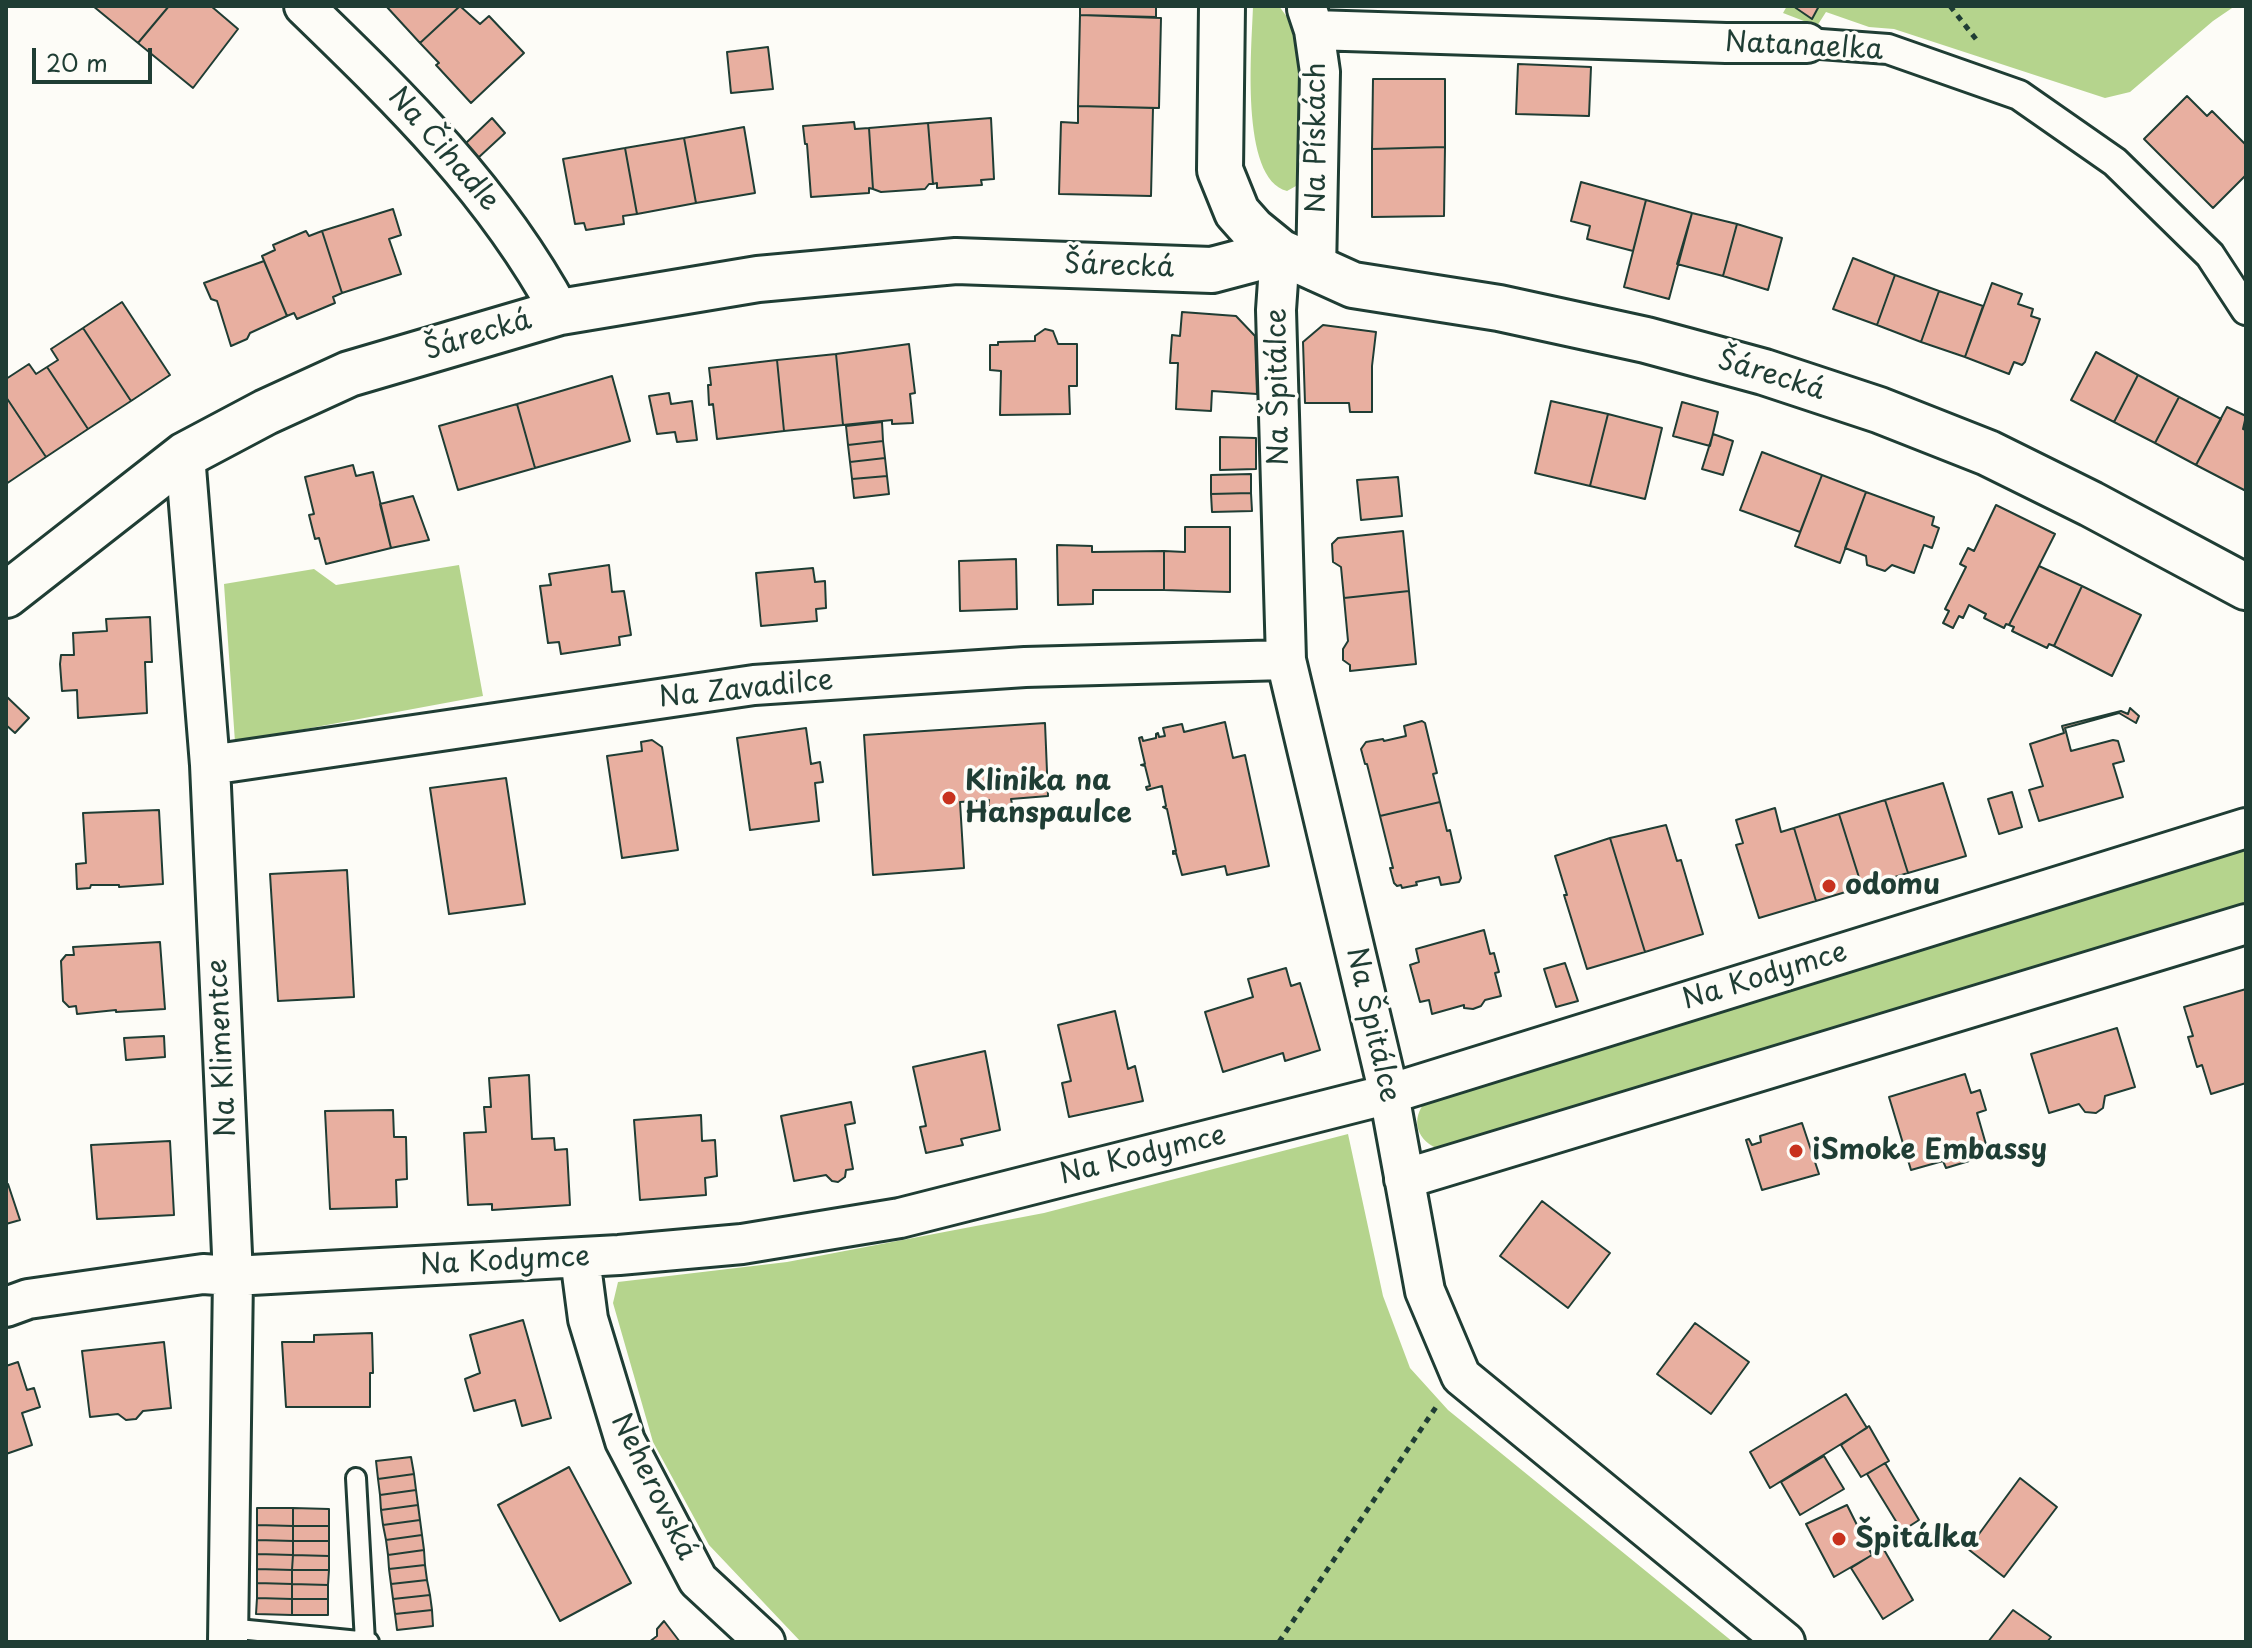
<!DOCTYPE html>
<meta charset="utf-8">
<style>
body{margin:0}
#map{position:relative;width:2252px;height:1648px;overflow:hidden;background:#fdfcf7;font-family:"Playpen Sans",sans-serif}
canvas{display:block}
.frame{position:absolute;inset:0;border:8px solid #1f3d34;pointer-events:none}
.scale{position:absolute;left:32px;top:48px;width:120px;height:36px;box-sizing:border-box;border:4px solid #1f3d34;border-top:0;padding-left:10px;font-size:24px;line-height:28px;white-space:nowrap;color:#1f3d34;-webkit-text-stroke:6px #fdfcf7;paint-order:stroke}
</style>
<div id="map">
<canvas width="2252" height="1648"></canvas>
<div class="frame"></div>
<div class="scale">20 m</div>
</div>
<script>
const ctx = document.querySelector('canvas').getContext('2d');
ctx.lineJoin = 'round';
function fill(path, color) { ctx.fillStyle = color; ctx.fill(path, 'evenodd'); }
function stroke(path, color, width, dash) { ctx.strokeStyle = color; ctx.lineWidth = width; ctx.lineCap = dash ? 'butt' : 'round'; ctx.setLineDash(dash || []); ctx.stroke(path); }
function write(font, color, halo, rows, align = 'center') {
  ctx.font = font + ' "Playpen Sans",sans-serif'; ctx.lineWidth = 7; ctx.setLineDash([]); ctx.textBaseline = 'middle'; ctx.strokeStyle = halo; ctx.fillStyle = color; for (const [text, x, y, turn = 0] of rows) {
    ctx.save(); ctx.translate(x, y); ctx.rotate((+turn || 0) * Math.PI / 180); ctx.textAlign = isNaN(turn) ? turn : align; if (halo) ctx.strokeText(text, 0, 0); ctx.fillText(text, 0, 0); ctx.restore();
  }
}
fill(new Path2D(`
 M1253 6H1279L1297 31 1300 46 1301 169 1296 186 1287 191C1239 179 1252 45 1253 6Z
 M1787 6H2235L2213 21 2130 92 2105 98 1894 29 1869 27 1826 12 1817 26 1783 13Z
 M459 565 483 696 235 742 224 584 314 569 336 585Z
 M2246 844V911L1441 1150C1417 1142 1409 1119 1427 1100Z
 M1348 1134 1383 1296 1410 1368 1448 1410 1733 1642H801L709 1545 653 1442 613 1303 618 1282 787 1262 1044 1213Z`), '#b5d48d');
const building = new Path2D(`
 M93 6H169L138 43Z
 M169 6H211L238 29 193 88 138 43Z
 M386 6H460L420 43Z
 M460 6 480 24 489 16 524 53 471 103 436 65 439 63 420 43Z
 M1080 6H1156V17L1080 15Z
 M1793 6H1819L1812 19Z
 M1080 15 1161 18 1159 108 1078 106Z
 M768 47 773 89 731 93 727 52Z
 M1518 64 1591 67 1589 116 1516 114Z
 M1373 79H1445V147L1372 149Z
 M2187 96 2207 116 2212 111 2246 145V175L2213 208 2144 139Z
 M1078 106 1153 108 1151 196 1059 194 1061 122 1078 123Z
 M492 118 505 133 478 158 465 144Z
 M991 118 994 179 981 180 982 185 937 188V183L933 184 928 123Z
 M854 122 855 129 869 128 873 189 869 188V193L811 197 807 144H805L803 126Z
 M928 123 933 184H929L925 189 881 192 873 189 869 128Z
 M744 127 755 193 696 203 684 138Z
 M684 138 696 203 637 214 625 148Z
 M1445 147 1444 216 1372 217V149Z
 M625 148 637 214 623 216 624 224 586 230 584 223 575 224 563 159Z
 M1581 182 1646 200 1633 251 1587 239 1590 226 1571 221Z
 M1646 200 1692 213 1669 299 1624 287Z
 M393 209 401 235 389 239 401 274 342 293 322 231Z
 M1692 213 1737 224 1723 276 1677 264Z
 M1737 224 1782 238 1768 290 1723 276Z
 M306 231 309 236 322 231 342 293 333 297 335 303 297 319 294 313 287 316 262 256 275 250 273 245Z
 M1853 258 1895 275 1877 325 1833 309Z
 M264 261 287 316 250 333 247 339 231 346 217 301 211 299 204 283Z
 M1895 275 1939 291 1921 342 1877 325Z
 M1992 283 2022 294 2018 304 2033 309 2031 316 2040 319 2025 362 2022 365 2014 362 2009 374 1965 357Z
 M1939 291 1983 306 1965 357 1921 342Z
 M122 302 170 375 131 401 83 328Z
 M1182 312 1236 316 1255 336 1257 394 1212 391 1211 411 1176 409 1178 363H1170L1172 335 1180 336Z
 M1323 325 1376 332 1372 366V412H1350L1349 403H1305L1303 342Z
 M83 328 131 401 88 429 47 367 58 360 51 349Z
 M1045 329 1053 331 1058 344H1077V386H1069L1070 414 1000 415 1001 371 990 370V345H998V342L1035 341V336Z
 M909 344 915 393 910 394 913 423 892 424V420L843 425 836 354Z
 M2096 352 2138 375 2114 422 2071 400Z
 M836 354 843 425 784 431 777 360Z
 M777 360 784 431 717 439 713 404 709 405 708 385H711L709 368Z
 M29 364 36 374 47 367 88 429 46 457 6 397V379Z
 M2138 375 2179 397 2155 443 2114 422Z
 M612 376 630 441 535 468 517 404Z
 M669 393 671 404 692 401 697 440 677 442 675 432 657 434 649 396Z
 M6 397 46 457 6 484Z
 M2179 397 2221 419 2196 465 2155 443Z
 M1551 401 1608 414 1590 486 1535 473Z
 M1682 402 1718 412 1710 446 1673 436Z
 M517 404 535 468 458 490 439 426Z
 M2227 407 2246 416 2243 429 2246 430V491L2196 465Z
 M1608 414 1662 428 1645 499 1590 486Z
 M882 422 883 441 848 445 846 426Z
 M1713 434 1733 441 1723 475 1702 469Z
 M1220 437 1256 438V469L1220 470Z
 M883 441 885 458 850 462 848 445Z
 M1762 452 1822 475 1800 532 1740 510Z
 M885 458 887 476 852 479 850 462Z
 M353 465 356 476 373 472 391 548 326 564 319 538 315 539 309 515 314 514 305 477Z
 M1251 474V493L1211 494V475Z
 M1822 475 1866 492 1840 563 1795 546Z
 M887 476 889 494 854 498 852 479Z
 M1398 477 1402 516 1361 520 1357 480Z
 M1866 492 1934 517 1932 525 1939 528 1932 548 1924 545 1914 573 1892 565 1885 571 1867 565 1866 556 1845 548Z
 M1251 493 1252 511 1212 512 1211 494Z
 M413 496 429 540 391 548 380 504Z
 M1996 505 2055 534 2009 625 2006 624 2004 628 1984 618 1986 614 1969 605 1963 618 1959 616 1953 628 1943 623 1949 611 1945 609 1966 567 1960 564 1968 548 1974 551Z
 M1185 527H1230V592L1164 590V551L1185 552Z
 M1403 531 1409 591 1344 598 1341 567 1333 562 1332 544 1338 538Z
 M1057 545 1092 546V552L1164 551V590H1093V604L1058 605Z
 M1016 559 1017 609 960 611 959 561Z
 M609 565 612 592 624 591 631 635 619 637 620 645 561 654 559 642 548 643 540 586 551 585 549 574Z
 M2039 566 2082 586 2054 646 2049 644 2047 648 2012 631 2014 627 2009 625Z
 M813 568 815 582 825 581 826 608 816 609 817 621 761 626 756 573Z
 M2082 586 2141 615 2112 676 2054 646Z
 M1409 591 1416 664 1350 671V665L1343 660V649L1348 641 1344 598Z
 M150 617 152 662H145L147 713 78 718 77 690 62 691 60 664 61 655H74L73 633 107 631 106 619Z
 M6 696 29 718 15 733 6 725Z
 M2130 708 2139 716 2136 723 2119 713 2065 728 2071 751 2113 740 2118 741 2124 761 2113 764 2123 797 2039 821 2029 790 2043 786 2030 744 2064 733 2062 726 2121 711 2128 714Z
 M1422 721 1425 723 1437 773 1433 774 1440 802 1380 816 1367 764H1365L1361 749 1366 742 1383 739 1384 741 1406 736 1404 726Z
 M1225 722 1233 758 1245 755 1269 866 1227 875 1225 866 1182 875 1176 853 1173 854V851H1176L1167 809 1163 807 1166 806 1162 786 1147 790 1146 787 1150 786 1145 766 1141 765 1145 764 1139 738 1142 737 1143 741 1156 738V734L1158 733 1159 737 1165 736 1163 728 1182 724 1184 732Z
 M1045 723 1048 796 1011 799 1012 804 1006 810H994L988 805 989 800 960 802 964 868 873 875 864 735Z
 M806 728 811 764 820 762 823 782 815 783 819 821 750 830 737 738Z
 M652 740 662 747 678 850 622 858 607 756 642 751 641 742Z
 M506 778 525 904 449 914 430 788Z
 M1943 783 1966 856 1908 873 1885 800Z
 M2012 792 2022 827 1999 834 1988 799Z
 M1885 800 1908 873 1862 887 1839 814Z
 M1440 802 1447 831 1450 830 1461 878 1459 882 1441 885 1439 877 1416 882 1417 885 1402 888 1401 885 1397 886 1394 883 1390 868H1393L1380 816Z
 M1775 808 1781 832 1794 828 1816 901 1759 918 1736 845 1743 843 1736 820Z
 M159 810 163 884 119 887V885H91L90 888 77 889 76 864 86 863 83 813Z
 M1839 814 1862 887 1816 901 1794 828Z
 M1666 825 1677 861 1681 860 1703 934 1645 952 1610 838Z
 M1610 838 1645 952 1587 969 1564 895H1567L1555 856Z
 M347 870 354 997 278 1001 270 874Z
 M1484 930 1490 954 1494 953 1499 972 1495 973 1501 996 1485 1000 1481 1006 1473 1009 1464 1008V1005L1432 1014 1429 1000 1420 1002 1410 965 1419 962 1416 949Z
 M160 942 165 1009 116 1012V1010L77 1014 76 1006 69 1007 63 1001 61 961 66 955H74L73 947Z
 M1565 963 1578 1001 1556 1007 1544 969Z
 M1286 968 1291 986 1300 983 1320 1050 1285 1061 1283 1053 1223 1072 1205 1012 1253 997 1248 979Z
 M2246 989V1083L2211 1094 2202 1065 2197 1067 2188 1037 2193 1036 2184 1007Z
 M1115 1011 1128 1069 1135 1066 1143 1101 1069 1117 1062 1083 1071 1081 1058 1025Z
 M2117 1028 2135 1087 2105 1096 2103 1108 2096 1113 2085 1112 2079 1104 2049 1113 2031 1054Z
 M164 1036 165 1057 126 1060 124 1038Z
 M985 1051 1000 1130 961 1139 963 1145 926 1153 920 1127 926 1126 913 1067Z
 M1965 1074 1971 1093 1980 1090 1986 1110 1977 1113 1989 1155 1946 1168 1943 1161 1911 1170 1889 1097Z
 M529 1075 532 1139 554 1138 555 1150 567 1149 570 1205 492 1210V1204L468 1205 464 1133 486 1132 484 1107H491L489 1078Z
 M851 1102 855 1123 845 1125 853 1169 846 1170 845 1177 838 1182 832 1181 826 1175 794 1181 781 1116Z
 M393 1110 394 1137H406L407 1179 396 1180 397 1207 330 1209 325 1111Z
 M701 1115 702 1141 715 1140 717 1176 705 1178 706 1195 640 1200 634 1120Z
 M1802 1123 1819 1174 1762 1190 1746 1140 1749 1139 1752 1145 1761 1142 1760 1136Z
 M170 1141 174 1215 97 1219 91 1145Z
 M8 1184 20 1220 6 1224V1185Z
 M1542 1201 1610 1253 1568 1308 1500 1256Z
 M523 1320 551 1418 522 1426 515 1400 474 1411 465 1379 480 1373 470 1335Z
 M1695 1323 1749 1362 1711 1414 1657 1374Z
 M372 1333 373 1373H370V1407H286L282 1342H314V1335Z
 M164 1342 171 1408 143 1411 136 1419 126 1420 118 1414 90 1417 82 1351Z
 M18 1362 27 1390 34 1388 40 1407 22 1413 32 1445 6 1454V1366Z
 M1846 1394 1867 1428 1770 1488 1750 1452Z
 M1869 1426 1889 1461 1861 1477 1841 1445Z
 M1824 1456 1844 1489 1800 1515 1781 1482Z
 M411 1457 414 1474 378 1479 376 1461Z
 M1885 1463 1919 1520 1902 1531 1867 1474Z
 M569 1467 631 1583 560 1621 498 1505Z
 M414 1474 416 1490 380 1495 378 1479Z
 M2020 1478 2057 1507 2004 1577 1968 1549Z
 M416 1490 418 1505 381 1510 380 1495Z
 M418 1505 420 1520 383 1525 381 1510Z
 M1847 1505 1872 1555 1834 1577 1806 1524Z
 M257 1508H293V1526L257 1525Z
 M293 1508 329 1509V1526H293Z
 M420 1520 422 1535 386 1540 383 1525Z
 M257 1525 293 1526V1541L257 1540Z
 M293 1526H329V1541H293Z
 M422 1535 424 1550 388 1555 386 1540Z
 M257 1540 293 1541V1555L257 1554Z
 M293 1541H329V1556L293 1555Z
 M1883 1548 1913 1600 1883 1619 1851 1568Z
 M424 1550 425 1565 389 1569 388 1555Z
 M257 1554 293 1555 292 1570 257 1569Z
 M293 1555 329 1556V1570H292Z
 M425 1565 427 1580 391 1584 389 1569Z
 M257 1569 292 1570V1584L257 1583Z
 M292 1570H329L328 1585 292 1584Z
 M427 1580 430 1595 393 1599 391 1584Z
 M257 1583 292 1584V1599L257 1598Z
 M292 1584 328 1585V1599H292Z
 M430 1595 432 1610 395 1614 393 1599Z
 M257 1598 292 1599V1615L256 1614Z
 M292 1599H328V1615H292Z
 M432 1610 433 1626 397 1630 395 1614Z
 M2013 1610 2051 1637 2047 1642H1988Z
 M664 1621 680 1642H649L657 1636V1629Z`);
fill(building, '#e8afa0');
stroke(building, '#1f3d34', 2);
const service = new Path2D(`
 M356 1478 365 1642
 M228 1628 369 1642`);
const pedestrian = new Path2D(`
 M1807 43 1888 49 2019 95 2115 162 2210 255 2246 310`);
const minor = new Path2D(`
 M304 6C402 101 494 190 560 312
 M1307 9 1314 30 1320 72 1316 271
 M1314 30 1726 43H1807
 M1280 252 1276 310 1286 660 1389 1094 1425 1291 1461 1376 1785 1642
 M185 455 210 765 233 1276 228 1642
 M210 765 754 685 1025 667 1286 660
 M1404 1179 2246 924
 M580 1258 588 1319 625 1441 698 1580 765 1642
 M6 1307 28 1299 203 1274 233 1276 619 1255 742 1244 900 1218 1389 1094 2246 828`);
const tertiary = new Path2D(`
 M1222 6 1220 170 1237 212 1253 230 1280 252 1353 285 1499 308 1646 340 1764 372 1879 410 1988 453 2091 504 2246 587
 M6 595 185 455 266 412 349 374 560 312 758 279 956 261 1212 270 1280 252`);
stroke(service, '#1f3d34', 24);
stroke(pedestrian, '#1f3d34', 34);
stroke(minor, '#1f3d34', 44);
stroke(tertiary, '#1f3d34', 50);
stroke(new Path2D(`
 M1950 6 1979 43
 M1279 1642 1436 1407`), '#1f3d34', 5, [6, 6]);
stroke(service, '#fdfcf7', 18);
stroke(pedestrian, '#fdfcf7', 28);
stroke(minor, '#fdfcf7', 38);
stroke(tertiary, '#fdfcf7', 44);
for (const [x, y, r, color] of [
 [949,798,8,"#c8321e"],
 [1829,886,8,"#c8321e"],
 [1796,1151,8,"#c8321e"],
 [1839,1539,8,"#c8321e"]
]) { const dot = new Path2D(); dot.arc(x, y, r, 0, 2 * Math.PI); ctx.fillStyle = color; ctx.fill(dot); stroke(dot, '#fdfcf7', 3); }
write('28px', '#1f3d34', '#fdfcf7', [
 ["Natanaelka",1804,47,3],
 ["Na Pískách",1317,138,-90],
 ["Na Čihadle",443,150,49],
 ["Šárecká",1119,267,2],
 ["Šárecká",478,336,-17],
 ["Šárecká",1771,376,17],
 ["Na Špitálce",1279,387,-91],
 ["Na Zavadilce",746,690,-6],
 ["Na Kodymce",1765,977,-17],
 ["Na Špitálce",1372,1025,77],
 ["Na Klimentce",223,1048,-93],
 ["Na Kodymce",1143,1156,-14],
 ["Na Kodymce",505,1262,-3],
 ["Neherovská",653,1487,64]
]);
write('bold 28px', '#1f3d34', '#fdfcf7', [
 ["Klinika na",965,782],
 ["Hanspaulce",965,814],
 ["odomu",1845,886],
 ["iSmoke Embassy",1812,1151],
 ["Špitálka",1855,1539]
], 'left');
</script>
